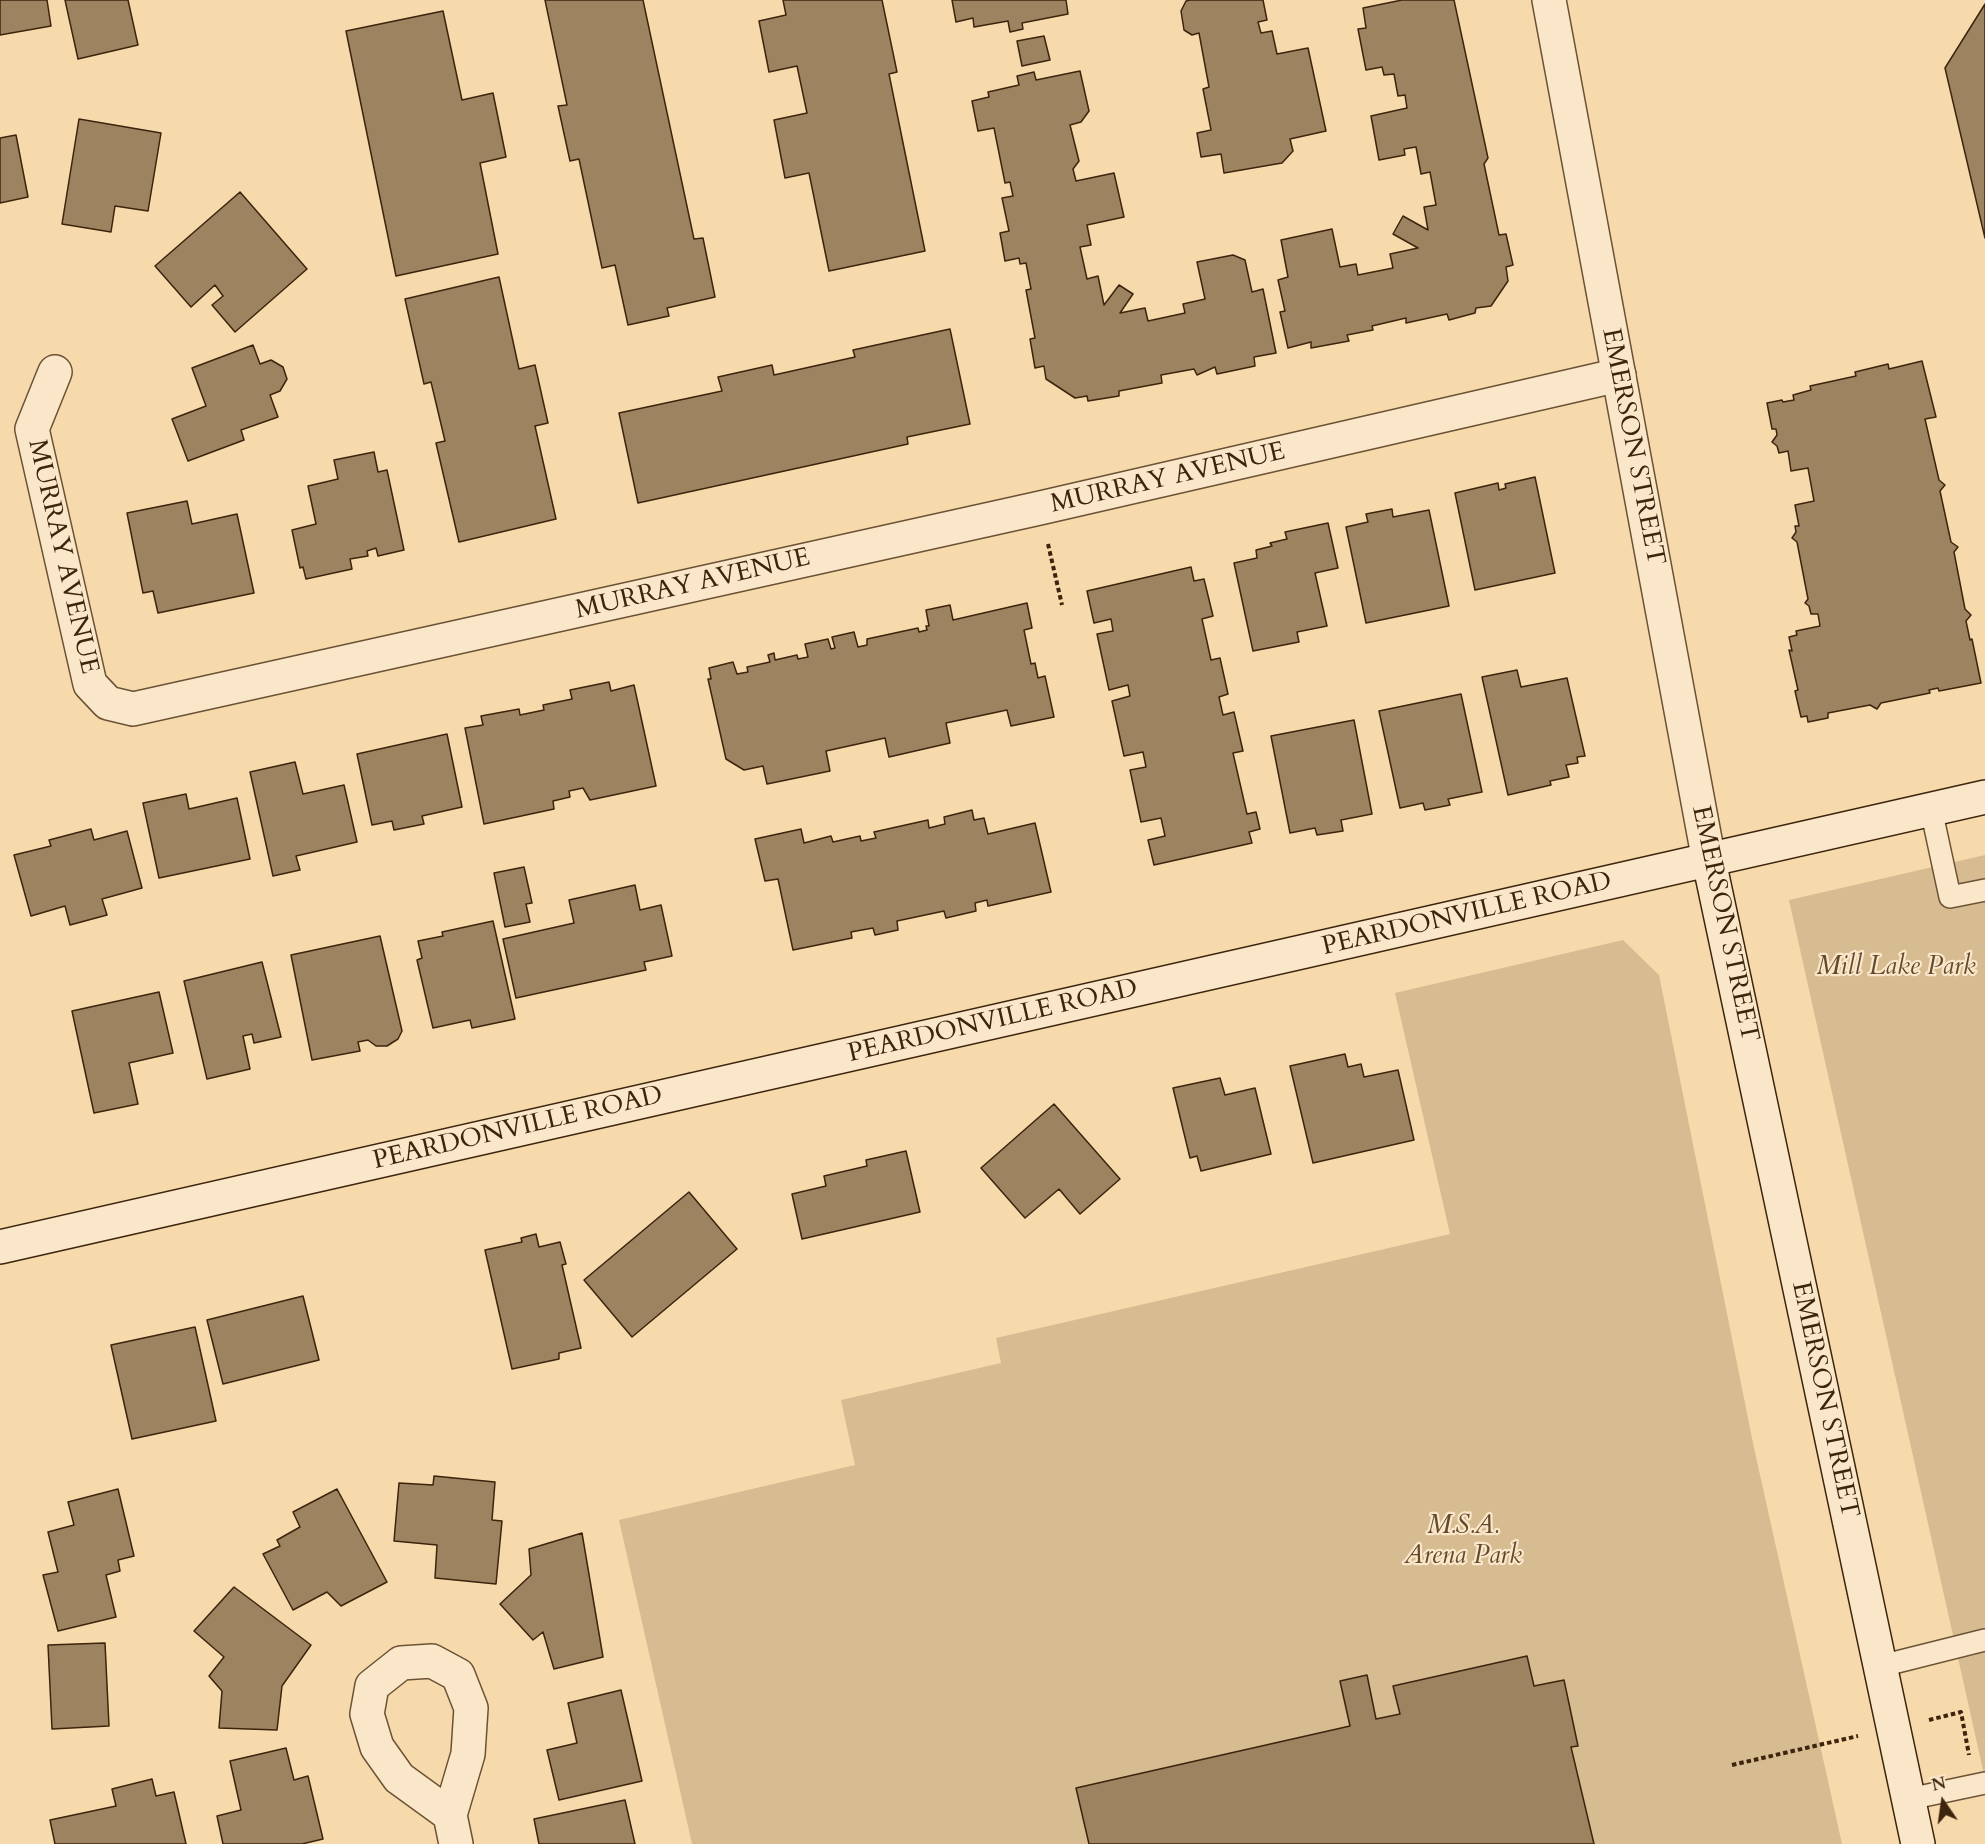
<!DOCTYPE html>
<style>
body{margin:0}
#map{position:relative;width:1985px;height:1844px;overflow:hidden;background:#f7daac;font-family:Cardo,serif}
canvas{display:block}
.north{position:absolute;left:1913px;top:1772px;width:60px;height:60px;-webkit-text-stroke:4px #fae7c9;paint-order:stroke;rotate:347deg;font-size:16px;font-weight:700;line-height:24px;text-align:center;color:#3c240d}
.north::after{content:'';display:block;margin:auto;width:21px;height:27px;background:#3c240d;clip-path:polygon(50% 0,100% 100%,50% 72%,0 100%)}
</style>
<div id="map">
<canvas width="1985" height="1844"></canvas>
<div class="north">N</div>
</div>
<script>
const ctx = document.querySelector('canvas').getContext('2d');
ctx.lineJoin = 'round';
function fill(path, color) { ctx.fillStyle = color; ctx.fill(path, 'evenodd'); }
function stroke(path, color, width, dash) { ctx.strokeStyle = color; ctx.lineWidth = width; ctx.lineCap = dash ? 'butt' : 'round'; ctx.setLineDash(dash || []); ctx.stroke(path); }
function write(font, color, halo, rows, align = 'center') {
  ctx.font = font + ' Cardo,serif'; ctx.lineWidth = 4.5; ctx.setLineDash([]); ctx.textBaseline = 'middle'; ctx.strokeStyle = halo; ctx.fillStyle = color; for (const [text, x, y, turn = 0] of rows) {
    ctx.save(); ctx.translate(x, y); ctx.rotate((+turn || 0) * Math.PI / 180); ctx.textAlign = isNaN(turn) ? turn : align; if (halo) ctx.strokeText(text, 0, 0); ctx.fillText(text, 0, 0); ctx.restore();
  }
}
fill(new Path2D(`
 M1985 855V1779L1789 900Z
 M1623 940 1659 975 1754 1448 1842 1844H692L619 1520 855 1465 841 1400 1001 1363 996 1338 1450 1234 1395 993Z`), '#d7bb91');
const building = new Path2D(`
 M0 0H47L51 26 0 35Z
 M65 0H128L138 45 78 59Z
 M545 0H643L694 239 703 238 715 297 667 308 669 316 628 325 615 265 602 268 579 159 570 161 558 106 567 105Z
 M783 0H882L897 72 889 74 925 251 829 271 809 173 785 178 774 120 807 113 797 66 769 72 759 21 786 15Z
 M952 0H1066L1068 14 1022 23 1023 29 1010 32 1008 21 974 27 973 18 956 22Z
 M1190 0H1263L1267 20 1258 22 1261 33 1272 31 1277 54 1308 48 1326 131 1290 139 1293 151 1282 163 1224 173 1221 154 1201 157 1197 133 1211 130 1203 89 1209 87 1199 33 1192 35 1184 30 1181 11 1186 1Z
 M1402 0H1454L1488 158 1484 164 1499 235 1506 234 1513 265 1506 267 1508 281 1491 306 1476 308 1475 313 1449 320 1447 314 1406 323V318L1372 326 1373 330 1347 335 1349 341 1311 348V342L1288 348 1280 312 1285 311 1278 280 1288 277 1281 240 1332 229 1340 267 1356 264 1358 275 1393 268 1390 254 1418 248 1393 234 1403 216 1428 230 1424 207 1436 205 1430 172 1421 174 1416 147 1404 149 1405 155 1379 160 1371 116 1407 108 1405 95 1398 96 1394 74 1384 75 1382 67 1366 70 1358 29 1366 28 1363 8Z
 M1985 4V238L1945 68Z
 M443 11 462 100 493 93 506 157 480 163 498 254 396 276 346 31Z
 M1044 36 1050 60 1022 66 1017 41Z
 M1080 71 1089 111 1081 122 1070 125 1079 161 1073 169 1076 181 1114 173 1124 217 1087 225 1091 245 1080 247 1087 279 1098 276 1104 305 1119 285 1133 294 1120 313 1145 308 1148 321 1185 313 1183 304 1205 299 1197 262 1233 255 1245 260 1252 292 1263 289 1276 353 1254 357 1255 366 1217 374 1215 367 1197 375 1194 369 1161 375 1162 383 1119 391V396L1088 401 1087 396 1075 398 1046 379 1044 366 1035 368 1030 339 1035 338 1026 290 1031 289 1026 263 1020 264 1019 258 1005 261 1000 233 1009 231 1002 198 1013 196 1010 182 1005 183 994 128 978 131 972 101 989 97 988 92 1019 85 1017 76 1034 72 1036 80Z
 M79 119 161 133 148 211 115 206 111 232 62 224Z
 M16 135 28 197 0 203V138Z
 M240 192 307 269 235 332 212 305 223 296 215 285 191 307 155 266Z
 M499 277 519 369 535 365 548 423 535 426 556 519 459 542 436 443 445 441 431 382 424 384 405 299Z
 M950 329 970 424 907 437 908 444 638 503 619 413 722 391 718 377 772 365 774 375 855 357 853 350Z
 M253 345 260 364 271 360 283 367 287 379 280 391 270 395 278 417 241 430 244 440 188 461 172 419 206 406 192 368Z
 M1922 361 1936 417 1925 419 1939 480 1945 485 1940 491 1951 542 1958 547 1954 552 1965 609 1971 615 1966 621 1970 640 1972 639 1981 683 1939 691 1938 688 1929 690 1930 693 1881 703 1877 709 1870 705 1828 713V718L1808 722 1807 716 1801 717 1795 691 1798 690 1789 650 1792 651 1789 637 1797 635 1796 631 1820 626 1818 614H1811L1809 606 1805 603 1808 599 1797 542 1792 538 1796 532 1795 526H1799L1795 505 1814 501 1808 468 1791 471 1788 451 1779 453 1777 446 1772 442 1777 435 1776 429H1772L1767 403 1782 400 1783 402 1794 400 1793 395 1811 390 1810 386 1856 376 1855 372 1888 364 1889 369Z
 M374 452 378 472 387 470 404 550 378 556 376 548 367 551 368 556 350 559 352 569 306 579 303 567 300 568 292 530 316 524 308 486 338 479 334 460Z
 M1535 477 1555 573 1475 590 1455 493 1498 483 1499 490 1506 488 1505 484Z
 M187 501 192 524 237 514 254 593 158 613 153 591 143 593 127 513Z
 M1392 509 1393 517 1429 510 1449 606 1366 623 1346 527 1368 522 1366 514Z
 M1328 523 1338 568 1315 573 1327 626 1297 632 1299 642 1253 651 1234 563 1257 558 1256 550 1272 546 1270 543 1287 539 1285 532Z
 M1191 567 1194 581 1204 579 1213 616 1202 619 1211 660 1220 658 1228 694 1219 697 1223 715 1234 712 1243 751 1233 753 1247 814 1256 812 1260 829 1249 832 1252 843 1154 865 1148 840 1165 836 1161 818 1141 822 1130 770 1146 767 1143 752 1124 756 1112 701 1130 696 1128 685 1109 690 1097 634 1113 631 1111 619 1094 623 1087 591Z
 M1027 603 1032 628 1024 630 1031 664 1035 663 1038 678 1045 676 1054 717 1011 726 1007 710 946 723 950 743 889 757 885 738 826 751 830 771 767 784 763 766 744 770 726 759 708 679H711L709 668 733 662 737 674 748 672 747 667 770 662 768 655 774 653 775 660 797 655 798 659 808 657 805 644 828 639 831 649 835 648 832 637 854 632 858 647 867 645V639L918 628 919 632 927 630 926 626H929L926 610 950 605 953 620Z
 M1517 670 1521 687 1567 678 1585 756 1577 757 1578 763 1566 765 1569 777 1550 781 1551 785 1508 795 1482 677Z
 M609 682 611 691 634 685 656 786 590 800 583 788 569 791 570 797 553 801 554 809 484 824 465 728 483 725 481 716 519 709 520 715 544 710 543 705 572 699 570 690Z
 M1461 694 1482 792 1448 799 1450 805 1425 810 1423 803 1400 808 1379 711Z
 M1354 720 1372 814 1341 820 1343 831 1317 835 1315 828 1290 833 1271 736Z
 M447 734 462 807 422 816 424 824 394 830 392 821 372 825 357 754Z
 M295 762 303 794 344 785 357 842 296 856 300 870 273 876 250 772Z
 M186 794 189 809 237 798 250 859 159 878 143 803Z
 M972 810 974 820 984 818 988 834 1035 823 1051 892 988 906 987 900 975 903 976 911 946 918 944 911 897 921 898 930 875 935 873 928 851 932 852 938 793 950 778 879 765 881 755 839 801 829 804 843 831 836 833 842 860 836 861 841 876 838 874 832 928 820 929 828 945 824 944 817Z
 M91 829 94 840 127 831 142 888 102 899 107 915 70 925 65 906 31 916 14 855 51 846 49 840Z
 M524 867 532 903 526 904 530 922 505 927 494 873Z
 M635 885 640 910 661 905 672 956 644 962 646 970 516 998 503 939 574 923 569 900Z
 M493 921 515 1019 472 1028 470 1020 433 1028 417 960 422 958 418 941 443 936 442 932Z
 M380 936 402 1031 398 1039 387 1046H376L368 1040 358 1042 360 1051 312 1060 291 955Z
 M262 962 281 1037 254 1043 252 1034 243 1036 250 1069 207 1079 184 981Z
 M159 992 173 1053 129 1063 138 1104 94 1113 72 1011Z
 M1345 1054 1348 1067 1361 1064 1364 1077 1398 1070 1414 1140 1313 1163 1290 1066Z
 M1220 1078 1225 1095 1255 1088 1271 1154 1201 1171 1197 1156 1190 1158 1173 1088Z
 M1054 1104 1120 1179 1080 1214 1059 1189 1025 1218 981 1168Z
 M906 1151 920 1212 802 1239 792 1194 826 1186 824 1176 867 1166 866 1160Z
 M689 1192 737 1249 632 1337 584 1280Z
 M536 1234 539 1247 560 1242 566 1264 562 1265 581 1348 559 1353V1359L512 1369 485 1250 522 1242 521 1238Z
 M303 1296 319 1360 223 1384 207 1320Z
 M195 1327 216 1421 132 1439 111 1345Z
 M434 1476 495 1482 492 1520 502 1521 496 1584 435 1578 437 1545 394 1541 399 1483 433 1485Z
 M118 1489 134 1556 118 1560 120 1571 106 1575 116 1617 58 1631 43 1575 58 1572 48 1532 74 1525 68 1502Z
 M337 1489 387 1582 341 1606 327 1592 293 1610 263 1554 280 1546 277 1540 300 1527 293 1512Z
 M582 1533 603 1657 554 1669 543 1632 533 1640 500 1604 531 1575 529 1549Z
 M234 1587 311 1645 282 1686 277 1730 219 1728 222 1691 209 1676 224 1657 194 1631Z
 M105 1643 109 1726 52 1729 48 1645Z
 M1527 1656 1534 1686 1564 1680 1578 1746 1571 1747 1594 1844H1089L1076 1788 1350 1726 1340 1681 1367 1675 1376 1719 1400 1714 1393 1686Z
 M621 1690 642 1781 559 1800 547 1750 577 1743 568 1703Z
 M286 1748 294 1780 308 1776 323 1839 302 1844H223L217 1816 241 1810 230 1761Z
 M152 1779 156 1796 174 1792 186 1844H55L50 1820 116 1806 112 1789Z
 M625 1800 635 1844H539L534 1819Z`);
fill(building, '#9d8360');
stroke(building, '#3c240d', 1.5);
const service = new Path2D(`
 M1931 809 1950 897 1985 890
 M1881 1666 1985 1640
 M1909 1799 1985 1783`);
const minor = new Path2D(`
 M55 372 32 429 90 684 108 703 133 709 1040 508 1619 375
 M450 1815 399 1778 377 1747 367 1714 372 1686 401 1663 432 1661 458 1675 471 1708 468 1754 450 1815 456 1844`);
const tertiary = new Path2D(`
 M1549 0 1709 861`);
const secondary = new Path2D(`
 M1709 861 1918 1844
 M0 1247 1985 797`);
stroke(service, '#6b5235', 24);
stroke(minor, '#6b5235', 36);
stroke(tertiary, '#6b5235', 36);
stroke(secondary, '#3c240d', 36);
stroke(new Path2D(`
 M1048 544 1062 605
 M1929 1720 1961 1712 1969 1755
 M1732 1765 1858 1736`), '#3c240d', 4, [4.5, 3]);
stroke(service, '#fae7c9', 21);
stroke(minor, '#fae7c9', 33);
stroke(tertiary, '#fae7c9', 33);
stroke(secondary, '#fae7c9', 33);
write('26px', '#3c240d', '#fae7c9', [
 ["EMERSON STREET",1632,447,79],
 ["MURRAY AVENUE",1168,479,-13],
 ["MURRAY AVENUE",62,557,77],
 ["MURRAY AVENUE",693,585,-13],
 ["PEARDONVILLE ROAD",1467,915,-13],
 ["EMERSON STREET",1724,924,78],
 ["PEARDONVILLE ROAD",993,1022,-13],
 ["PEARDONVILLE ROAD",518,1129,-13],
 ["EMERSON STREET",1824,1400,78]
]);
write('italic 26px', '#634a2e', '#fae7c9', [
 ["Mill Lake Park",1896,968],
 ["M.S.A.",1463,1527],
 ["Arena Park",1463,1557]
]);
</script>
